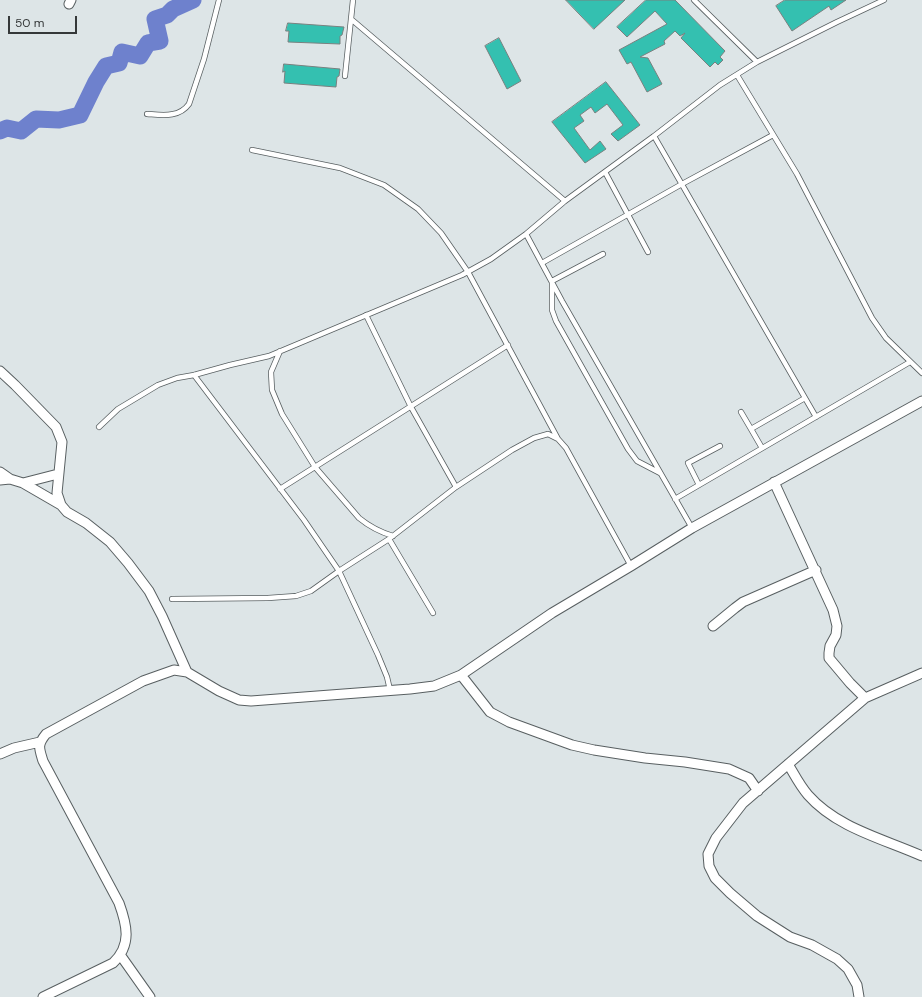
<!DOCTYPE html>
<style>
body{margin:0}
#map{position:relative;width:922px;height:997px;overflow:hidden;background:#dde5e7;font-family:"DM Sans",sans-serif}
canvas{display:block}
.scale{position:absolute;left:8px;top:16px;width:69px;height:18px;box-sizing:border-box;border:2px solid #353839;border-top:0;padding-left:5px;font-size:12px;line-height:14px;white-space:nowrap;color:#353839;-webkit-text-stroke:3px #dde5e7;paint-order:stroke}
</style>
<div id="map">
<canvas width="922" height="997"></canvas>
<div class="scale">50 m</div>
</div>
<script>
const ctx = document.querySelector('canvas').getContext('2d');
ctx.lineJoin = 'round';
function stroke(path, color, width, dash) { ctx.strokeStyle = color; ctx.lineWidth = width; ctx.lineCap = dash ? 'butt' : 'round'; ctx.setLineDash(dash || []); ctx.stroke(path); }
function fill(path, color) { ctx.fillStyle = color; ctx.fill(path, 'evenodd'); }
stroke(new Path2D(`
 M0 131 7 128 21 131 36 119 59 120 80 115 96 82 106 66 119 63 122 52 140 56 148 43 160 41 155 19 167 15 173 9 193 0`), '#6e81cd', 17);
const building = new Path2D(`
 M566 0H625L594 29Z
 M646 0H675L725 51 720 57 723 60 718 65 715 62 710 67 681 38 685 33 680 36 675 31 664 41 665 44 640 57 648 58 662 84 647 92 631 62 627 64 619 50 667 24 655 11 627 37 617 27Z
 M785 0H846L831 10 829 6 792 31 776 6Z
 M288 23 344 27 342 35 340 36V44L288 42 289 31H286Z
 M499 38 521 81 507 89 485 46Z
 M284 64 340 69 339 76 337 77 336 87 284 83 285 71 283 72Z
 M606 82 640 125 618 141 611 134 623 125 607 104 595 113 591 107 580 115 584 121 574 128 590 150 600 141 606 149 585 163 552 122Z`);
fill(building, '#34c0b0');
stroke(building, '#79807f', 1);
const service = new Path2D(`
 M694 0 757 62
 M351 19 565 201
 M737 75 797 174 872 318 886 338 922 373
 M345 76 353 0
 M147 114C162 115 179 118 189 104L204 59 219 0
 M654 136 816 417
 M252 150 340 168 384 185 418 209 441 233 468 272 558 439
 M605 172 648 252
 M526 234 562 301 692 528
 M603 254 552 281V310L556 321 628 449 637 461 660 473
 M542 263 682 184 773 135
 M366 315 411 407 456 487
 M280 351 271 372 272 390 282 414 315 467 359 518C370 527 380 532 393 536
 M194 375 304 520 339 571 378 655 387 677 390 690
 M741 412 751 429
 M99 427 118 409 158 385 177 378 194 375 230 365 269 356 462 275 491 259 526 234 565 201 654 136 720 85 757 62 837 22 884 0
 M762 448 751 429 805 398
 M699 485 688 463 720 446
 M280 489 508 345
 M675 499 910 362
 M389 539 433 613
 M172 599 268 598 296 596 311 591 339 571 389 539 456 487 512 450 534 438 548 434 558 439 566 448 631 566`);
const minor = new Path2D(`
 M69 4 71 0
 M0 371 15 385 56 427 62 442 57 493 61 505 67 512 86 523 110 542 128 563 149 591 162 616 187 672
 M0 472 10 479
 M0 480 10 479 23 483 61 505
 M774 482 833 610 837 626 836 635 830 646 829 653V658L850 683 865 698
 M23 483 58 474
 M713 626 735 608 743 602 816 570
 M461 675 490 712 509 722 572 745 594 750 645 758 685 762 729 769 749 778 758 791
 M0 754 14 748 40 742
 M788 764C794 774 800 786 808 795 837 828 884 839 922 856
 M121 956 150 997
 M43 997 113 963C132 945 127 925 119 903L43 761C39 748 37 745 46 734L143 681 174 670 187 672 219 691 239 700 251 701 410 689 434 686 461 675 552 613 631 566 692 528 922 401
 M859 997 857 985 848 969 837 959 812 945 790 937 757 916 730 893 715 878 709 866 708 854 716 838 743 803 865 698 922 673`);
stroke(service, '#585f61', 6);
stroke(minor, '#585f61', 11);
stroke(service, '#fff', 4.5);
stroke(minor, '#fff', 9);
</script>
